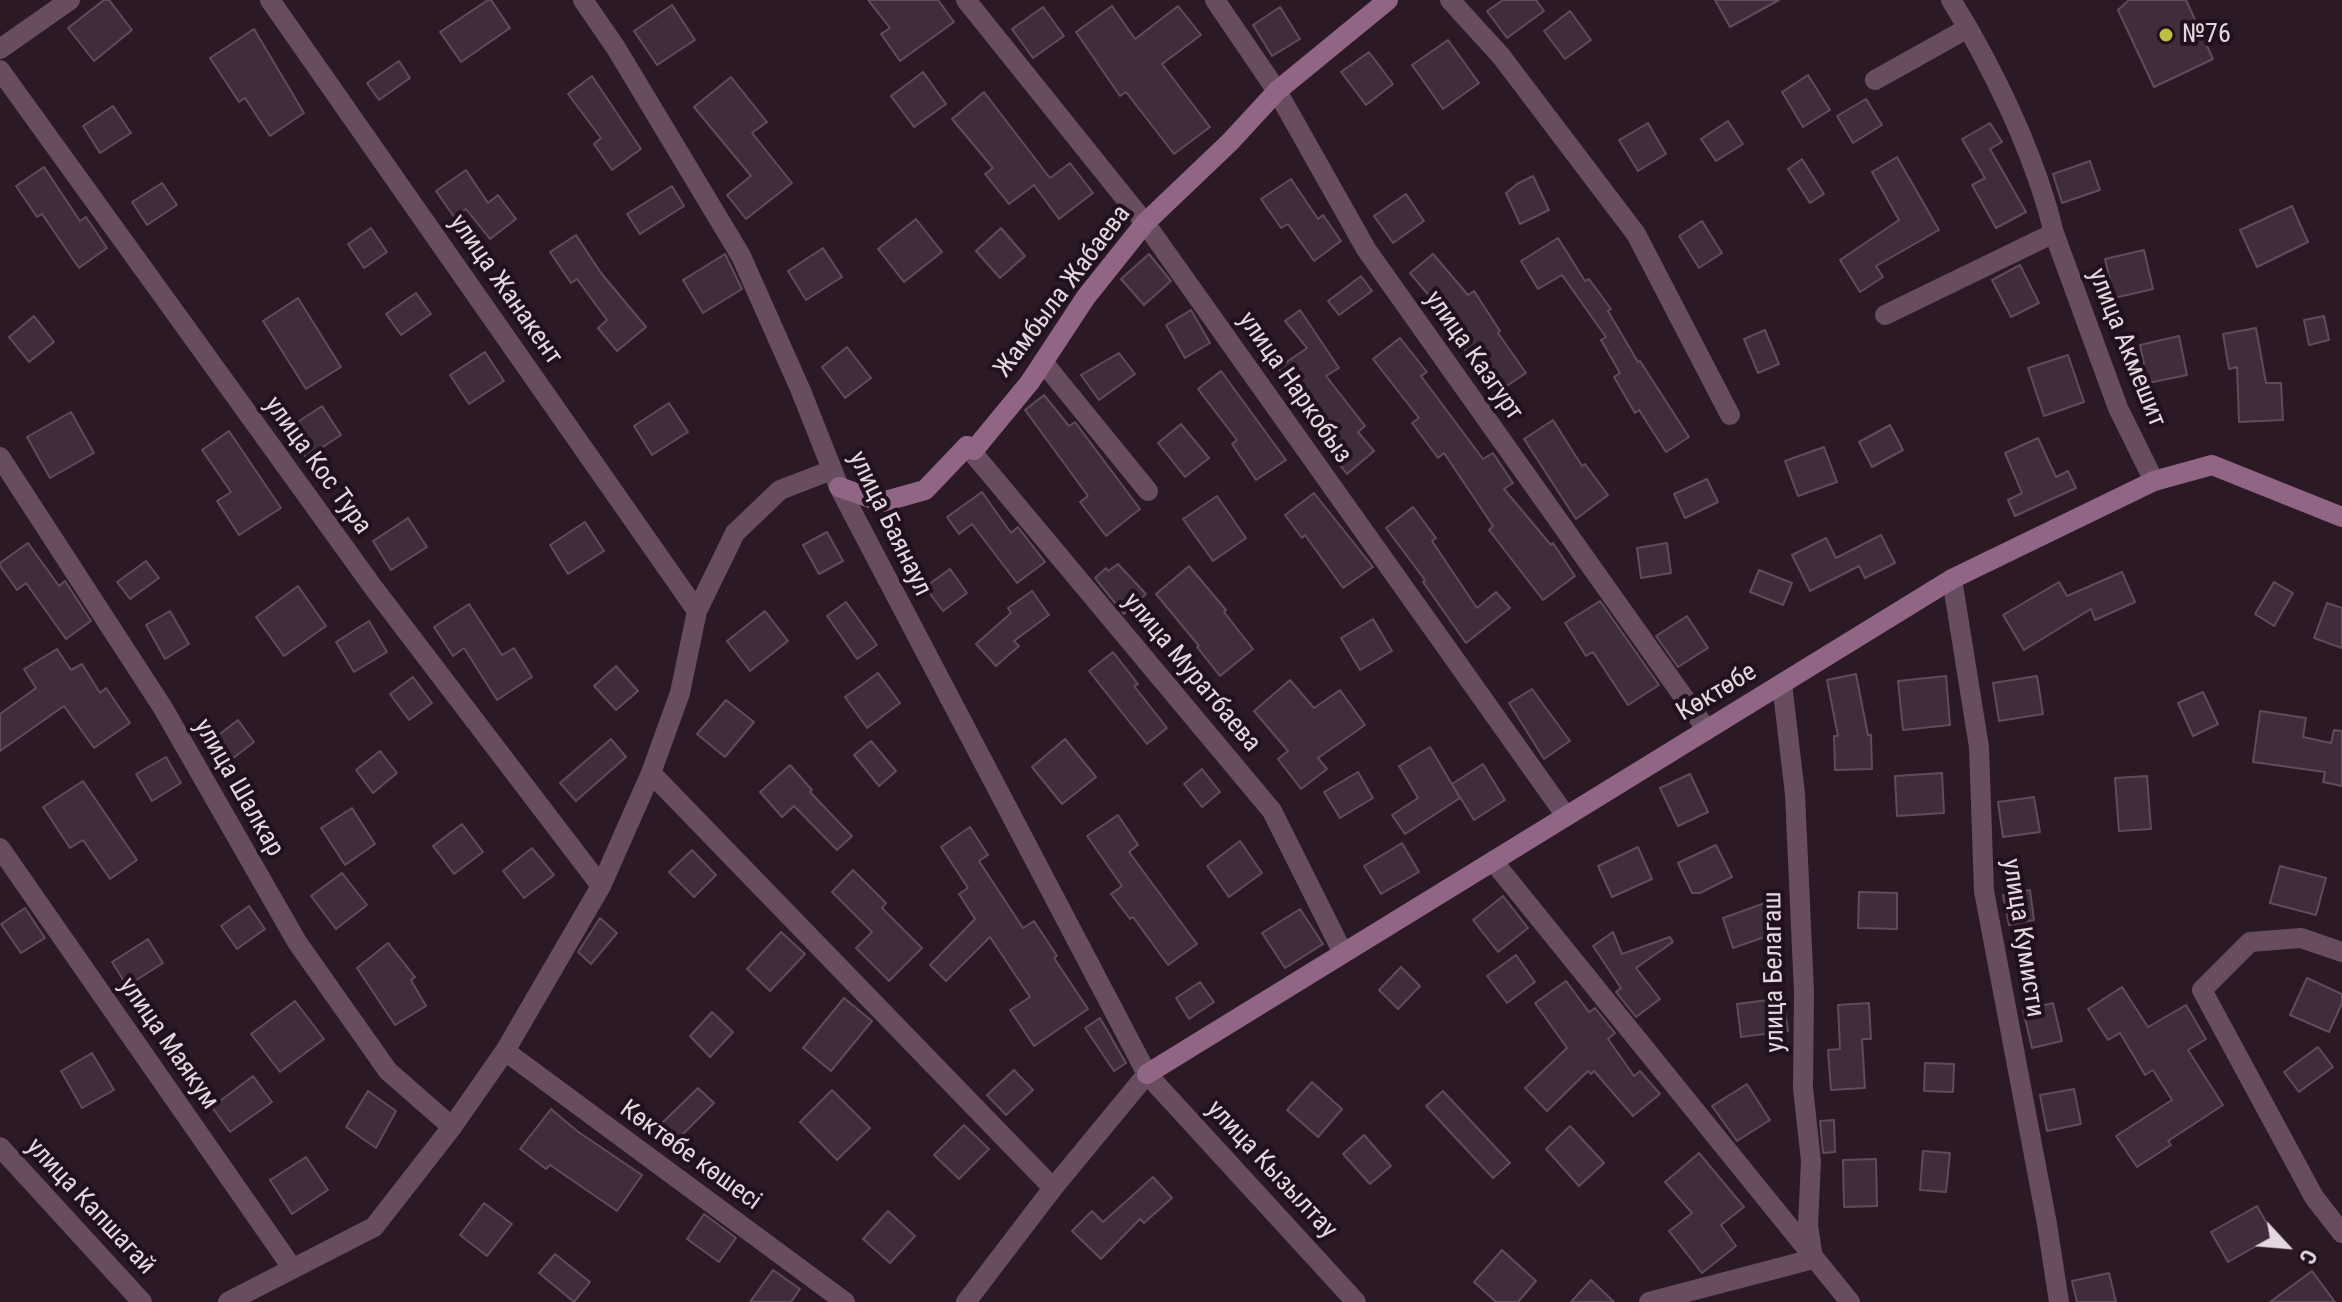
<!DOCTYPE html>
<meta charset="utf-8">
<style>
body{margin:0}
#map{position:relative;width:2342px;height:1302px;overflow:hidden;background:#2b1926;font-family:"Roboto Condensed",sans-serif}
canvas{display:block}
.north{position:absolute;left:2246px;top:1206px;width:80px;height:80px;-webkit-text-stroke:6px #21101d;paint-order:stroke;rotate:116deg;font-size:22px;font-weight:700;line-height:32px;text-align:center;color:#e4d7e0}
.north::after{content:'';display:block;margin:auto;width:28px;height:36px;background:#e4d7e0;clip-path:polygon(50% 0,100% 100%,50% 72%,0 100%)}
</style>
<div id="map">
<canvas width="2342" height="1302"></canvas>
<div class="north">С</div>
</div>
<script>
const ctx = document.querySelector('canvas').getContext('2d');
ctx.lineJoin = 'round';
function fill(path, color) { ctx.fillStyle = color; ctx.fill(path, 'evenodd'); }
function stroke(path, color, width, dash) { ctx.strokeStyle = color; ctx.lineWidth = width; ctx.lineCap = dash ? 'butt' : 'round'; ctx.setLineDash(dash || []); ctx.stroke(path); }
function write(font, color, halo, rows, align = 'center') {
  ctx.font = font + ' "Roboto Condensed",sans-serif'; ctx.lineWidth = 8; ctx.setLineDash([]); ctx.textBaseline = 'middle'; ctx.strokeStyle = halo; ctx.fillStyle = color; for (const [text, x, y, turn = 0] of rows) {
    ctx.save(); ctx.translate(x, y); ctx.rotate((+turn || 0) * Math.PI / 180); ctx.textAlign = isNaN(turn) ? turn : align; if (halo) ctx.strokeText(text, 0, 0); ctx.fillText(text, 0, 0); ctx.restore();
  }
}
const building = new Path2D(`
 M104 0H109L132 30 94 61 68 28Z
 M488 0H491L510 28 461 62 440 32Z
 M868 0H938L954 22 900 61 881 34 890 28Z
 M1503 0H1536L1544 11 1507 38 1487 11Z
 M1715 0H1779L1730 27Z
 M2129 0H2186L2213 59 2154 87 2118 10Z
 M672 5 695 40 657 65 634 31Z
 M1112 6 1135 39 1178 6 1201 35 1162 64 1210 127 1174 154 1126 92 1120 96 1076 32Z
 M1043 7 1064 36 1033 58 1012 29Z
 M1280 7 1300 39 1272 56 1253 25Z
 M1570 11 1591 40 1565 59 1544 31Z
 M254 29 304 113 270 136 245 98 239 102 210 58Z
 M1448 40 1479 83 1443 109 1412 65Z
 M1369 52 1393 84 1366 105 1341 72Z
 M399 61 410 78 379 100 367 83Z
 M923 72 946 104 914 127 891 96Z
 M1808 75 1830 110 1803 127 1782 92Z
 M592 76 641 149 612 170 594 144 601 138 568 94Z
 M731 77 767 122 752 133 792 183 746 219 727 195 751 176 694 107Z
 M984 92 1050 178 1070 163 1093 193 1059 219 1034 185 1009 204 985 174 993 168 952 119Z
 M1866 99 1882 125 1853 143 1837 116Z
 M113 106 131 133 100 153 83 126Z
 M1728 121 1743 144 1716 161 1701 139Z
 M1648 123 1666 154 1638 171 1619 140Z
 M1990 123 2002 142 1990 149 2026 212 1996 228 1972 185 1985 178 1962 139Z
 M1897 157 1939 230 1876 266 1883 277 1860 292 1840 260 1899 220 1872 172Z
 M1802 159 1824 194 1810 203 1788 169Z
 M2090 161 2100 190 2062 203 2053 174Z
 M44 167 80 221 86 217 107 248 79 268 42 214 37 217 16 186Z
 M466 170 488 203 498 195 516 219 490 239 466 209 454 217 436 191Z
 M1533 176 1549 210 1520 224 1506 193 1517 184Z
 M1291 179 1318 219 1323 215 1341 241 1314 261 1288 224 1281 228 1261 199Z
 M162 183 177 205 147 225 132 202Z
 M672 186 684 206 640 234 627 214Z
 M1406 194 1424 221 1393 243 1374 216Z
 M2292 206 2308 242 2257 267 2240 230Z
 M916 219 942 252 904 282 878 249Z
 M1702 221 1722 253 1699 268 1679 236Z
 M371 228 387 252 364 268 348 244Z
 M1001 228 1025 256 1000 278 976 251Z
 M576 235 601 273 646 327 617 351 598 328 607 320 577 279 571 283 550 252Z
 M1558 238 1585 281 1589 279 1611 309 1608 311 1638 362 1640 361 1689 437 1666 452 1639 410 1635 413 1614 377 1620 373 1601 340 1606 337 1562 275 1538 289 1521 261Z
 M823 248 842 277 806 300 788 271Z
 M2144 250 2153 289 2114 298 2105 259Z
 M725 254 742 289 703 313 683 280Z
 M1149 254 1171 281 1144 305 1121 279Z
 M1433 254 1468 295 1474 291 1500 331 1498 333 1526 373 1496 393 1439 314 1443 312 1410 273Z
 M2020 265 2039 303 2011 317 1992 280Z
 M1361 276 1372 291 1339 315 1328 301Z
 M416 293 431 314 401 335 386 314Z
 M298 298 341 367 306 389 263 321Z
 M1191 310 1210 343 1185 358 1166 325Z
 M1300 310 1339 368 1326 376 1365 426 1358 432 1374 451 1347 474 1336 460 1343 454 1278 368 1307 348 1285 321Z
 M34 316 54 342 29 362 9 337Z
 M2324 316 2329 340 2309 345 2304 320Z
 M2256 328 2266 383H2281L2283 420 2239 422 2237 367 2229 369 2223 334Z
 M1765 330 1779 364 1758 373 1744 339Z
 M2179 336 2187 375 2148 383 2140 345Z
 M1400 338 1427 372 1421 376 1483 459 1493 453 1513 483 1504 489 1551 545 1553 543 1575 576 1543 600 1489 530 1493 526 1444 453 1438 458 1412 423 1419 418 1373 359Z
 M847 347 871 378 845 398 822 367Z
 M485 352 504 381 469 404 450 375Z
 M1119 353 1135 374 1099 400 1081 375Z
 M2068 355 2084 402 2044 416 2028 368Z
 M1221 371 1286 460 1256 480 1232 444 1237 440 1198 389Z
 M1044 395 1069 426 1075 422 1140 509 1106 536 1080 502 1088 496 1025 410Z
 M669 403 688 432 652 455 634 426Z
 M322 406 341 435 306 458 287 429Z
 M71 412 94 453 50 478 27 437Z
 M1553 420 1582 466 1585 464 1608 495 1576 519 1524 439Z
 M1181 424 1209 458 1185 477 1158 443Z
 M1890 425 1903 450 1872 467 1859 442Z
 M229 431 281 508 239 535 217 501 231 492 202 450Z
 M2038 438 2056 477 2068 471 2076 488 2015 516 2008 500 2022 493 2005 453Z
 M1824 447 1837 482 1798 496 1785 461Z
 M1707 479 1718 502 1685 518 1674 494Z
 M982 492 1011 533 1018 527 1045 562 1017 583 972 524 959 534 947 517Z
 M1314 493 1373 567 1343 588 1305 535 1302 538 1285 515Z
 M1217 496 1246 538 1213 561 1183 519Z
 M1413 507 1436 538 1432 541 1477 608 1496 592 1510 608 1466 643 1423 582 1425 580 1386 528Z
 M408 518 427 547 391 570 373 541Z
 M585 522 604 551 568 574 550 545Z
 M827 532 843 561 819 574 803 545Z
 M1881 535 1895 563 1865 578 1859 566 1810 591 1792 555 1826 538 1836 558Z
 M28 543 59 586 65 581 91 621 66 639 26 583 17 590 0 566V563Z
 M1667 543 1671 573 1641 578 1637 548Z
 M146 561 159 578 130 599 117 582Z
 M1118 564 1146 594 1124 614 1095 578 1106 568 1108 571Z
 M1189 566 1226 610 1224 612 1253 649 1220 676 1197 647 1199 646 1156 594Z
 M950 569 967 593 943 611 925 587Z
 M1759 570 1792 583 1783 605 1750 592Z
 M2122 572 2135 602 2095 620 2091 609 2024 650 2003 615 2059 582 2067 596Z
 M2274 582 2293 593 2274 626 2255 614Z
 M298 586 326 626 284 656 256 617Z
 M1032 591 1049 615 1014 641 1019 646 996 666 976 644 1011 613 1008 608Z
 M1600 601 1659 685 1628 705 1593 652 1586 656 1565 623Z
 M846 602 877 645 857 659 827 616Z
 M2327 603 2342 608V648L2314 638Z
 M469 604 502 655 514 648 532 677 497 700 464 648 453 656 434 627Z
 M170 611 189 644 165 659 146 625Z
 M765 611 788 641 750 671 727 641Z
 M1687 616 1708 648 1678 667 1656 636Z
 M1373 619 1392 651 1360 670 1341 638Z
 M369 621 387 652 354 672 336 642Z
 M57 649 71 670 82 664 100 693 106 688 130 723 94 748 64 706 0 751V714L36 688 24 669Z
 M1113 652 1138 684 1134 686 1167 728 1147 744 1089 671Z
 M616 666 638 691 616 710 594 686Z
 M878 673 900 703 867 728 845 697Z
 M1856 674 1868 735H1871L1872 769 1835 770 1834 736H1838L1827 680Z
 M1946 676 1950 725 1903 730 1898 681Z
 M2037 676 2043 714 1999 721 1993 683Z
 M413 677 432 703 409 720 390 694Z
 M1290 680 1314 708 1340 690 1365 725 1318 758 1327 769 1301 789 1278 759 1288 751 1254 711Z
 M1532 689 1570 741 1544 759 1509 703Z
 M2203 692 2218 724 2193 736 2178 703Z
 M726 700 754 722 725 757 697 734Z
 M2260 711 2306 718 2303 737 2331 743 2334 730 2342 731V786L2323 782 2325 772 2253 762Z
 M238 720 254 742 228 762 212 740Z
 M611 739 626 757 576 801 560 783Z
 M1065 739 1096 777 1062 804 1032 767Z
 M871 741 896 771 879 786 854 755Z
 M1430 747 1460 798 1405 834 1392 815 1418 798 1399 766Z
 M380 751 397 773 373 793 356 770Z
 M166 757 181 783 152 801 136 774Z
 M1483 764 1505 800 1474 820 1452 784Z
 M790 765 812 790 810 792 852 836 837 850 794 806 782 817 760 792Z
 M1202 769 1220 792 1202 807 1184 784Z
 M1358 772 1373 798 1340 818 1324 792Z
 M1942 773 1944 813 1897 816 1895 776Z
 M1690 774 1708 812 1678 826 1660 788Z
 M2147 776 2151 829 2119 831 2115 778Z
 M83 781 137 860 110 879 83 840 70 848 43 807Z
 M2034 797 2040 832 2003 837 1998 802Z
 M352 808 375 844 345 865 321 828Z
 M1118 815 1138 845 1129 852 1197 944 1168 965 1133 917 1130 919 1111 894 1122 886 1087 836Z
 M462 824 483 852 454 874 433 846Z
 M970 827 988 855 979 861 1023 928 1034 921 1057 956 1054 958 1088 1009 1034 1046 1010 1010 1030 997 990 937 946 981 930 965 975 919 959 894 968 888 941 847Z
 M1240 841 1262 873 1229 897 1207 866Z
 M1402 843 1419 872 1381 894 1364 866Z
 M1716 845 1732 877 1700 893H1692L1678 863Z
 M1638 847 1652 879 1612 897 1598 866Z
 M532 848 554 875 524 898 503 871Z
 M692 850 716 875 694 897 669 872Z
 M2280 866 2326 878 2316 915 2270 903Z
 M853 870 886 903 882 908 922 948 889 981 856 948 872 932 832 892Z
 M342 873 367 905 336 929 311 896Z
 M2030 890 2034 920 2009 925 2003 895Z
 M1859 892 1897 893V929L1858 928Z
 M1503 896 1528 928 1498 952 1473 920Z
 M1765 903 1776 933 1733 948 1723 918Z
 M249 906 265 929 237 949 221 926Z
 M25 908 45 938 21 953 1 924Z
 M1300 909 1323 944 1285 968 1262 933Z
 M600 918 617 933 591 964 578 952Z
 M781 932 805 954 770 991 747 969Z
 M1613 932 1622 954 1670 937 1673 942 1636 968 1660 999 1636 1017 1616 992 1621 988 1593 946Z
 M148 939 163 963 127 986 112 962Z
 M388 943 415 977 411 980 426 1006 395 1025 357 968Z
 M1516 955 1535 982 1507 1003 1487 976Z
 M1401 967 1420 986 1398 1009 1379 990Z
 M2307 978 2342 994V1003L2329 1032 2290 1015Z
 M1566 981 1589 1012 1595 1008 1615 1033 1608 1039 1634 1076 1640 1071 1660 1094 1633 1116 1594 1071 1591 1074 1588 1071 1547 1111 1525 1088 1567 1048 1535 1003Z
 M1200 982 1214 1002 1189 1019 1176 998Z
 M2122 987 2148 1027 2186 1005 2206 1039 2188 1050 2223 1105 2168 1141 2171 1145 2137 1167 2116 1136 2172 1100 2153 1070 2145 1075 2120 1033 2108 1040 2088 1009Z
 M844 998 872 1021 831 1071 803 1048Z
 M1783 998 1788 1031 1741 1037 1737 1004Z
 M295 1001 324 1039 280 1072 251 1034Z
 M1869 1003 1871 1039H1862L1865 1088 1831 1090 1828 1050 1840 1049 1838 1005Z
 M2053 1003 2062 1041 2032 1048 2023 1010Z
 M712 1012 733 1032 710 1057 690 1036Z
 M1100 1018 1126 1063 1114 1071 1085 1028Z
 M2318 1047 2333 1067 2299 1092 2284 1072Z
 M92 1053 114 1090 82 1108 61 1071Z
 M1925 1063 1954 1064 1953 1092 1924 1091Z
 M1014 1070 1033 1090 1006 1115 987 1095Z
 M253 1076 272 1102 230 1132 212 1107Z
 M1312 1082 1342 1109 1318 1137 1287 1110Z
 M1747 1084 1770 1120 1737 1141 1712 1106Z
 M698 1088 714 1103 673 1144 657 1128Z
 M2074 1089 2081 1124 2047 1131 2040 1095Z
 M832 1090 870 1128 837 1160 800 1122Z
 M368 1091 396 1111 376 1148 346 1127Z
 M1443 1091 1510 1163 1493 1178 1426 1106Z
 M551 1109 577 1131 642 1175 617 1211 550 1165 546 1169 520 1149Z
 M1834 1120 1835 1152 1823 1153 1820 1121Z
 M964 1125 989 1149 959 1179 934 1155Z
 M1570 1126 1604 1163 1579 1186 1546 1149Z
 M1364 1135 1391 1166 1370 1184 1343 1154Z
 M1923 1151 1950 1153 1946 1192 1920 1190Z
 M1699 1153 1744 1207 1721 1225 1736 1246 1702 1273 1669 1231 1692 1213 1665 1182Z
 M306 1157 328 1190 292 1214 270 1180Z
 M1876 1159 1877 1206 1844 1207 1843 1160Z
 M1153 1177 1172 1198 1144 1223 1140 1219 1101 1259 1072 1231 1092 1211 1103 1222Z
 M484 1203 512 1224 487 1256 460 1235Z
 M2257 1206 2274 1236 2228 1262 2211 1232Z
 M888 1211 915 1236 890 1263 863 1239Z
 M704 1214 736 1238 719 1262 687 1239Z
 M1502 1250 1536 1281 1518 1302H1496L1474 1282Z
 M555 1254 590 1282 574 1302 539 1273Z
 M773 1270 800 1289 791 1302H750Z
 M2312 1271 2335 1302H2270Z
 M2109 1273 2116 1302H2077L2072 1281Z
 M1591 1280 1614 1302H1571Z`);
fill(building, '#402d3b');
stroke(building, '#614b5b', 2);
stroke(new Path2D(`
 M270 0 697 611
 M583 0 616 48 741 256 801 391 839 487 1147 1074 1356 1302
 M966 0 1145 223 1566 816
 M1215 0 1277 91 1366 249 1707 730
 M1450 0 1501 56 1636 234 1730 415
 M1951 0 1968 28
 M0 49 70 0
 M0 70 373 587 601 886
 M1875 80 1968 28C2003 90 2037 163 2054 233
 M1885 315 2054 233 2118 408 2154 481
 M1043 362 1148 491
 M967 446 1272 811 1343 953
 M0 457 163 708 297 942 388 1071 452 1127
 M1952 579 1979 747 1984 891 2047 1224 2059 1302
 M651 773 1053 1188
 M0 848 293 1269
 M1493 861 1850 1302
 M2342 952 2301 938 2250 942 2202 990 2314 1197 2342 1233
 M505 1051 845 1302
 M0 1147 142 1302
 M228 1302 374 1227 452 1127 505 1051 601 886 651 773 680 693 697 611 735 533 780 490 832 470
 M966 1302 1053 1188 1147 1074
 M1649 1302 1813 1259 1808 1225 1811 1161 1803 1088 1804 992 1795 794 1782 684`), '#684d60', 20);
stroke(new Path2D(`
 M839 487 882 502 925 490 967 446 974 450 1030 382 1086 297 1145 223 1230 142 1277 91 1388 0
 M1147 1074 1952 579 2154 481 2212 465 2342 517`), '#916685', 20);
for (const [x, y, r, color] of [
 [2166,35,8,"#bbc044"]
]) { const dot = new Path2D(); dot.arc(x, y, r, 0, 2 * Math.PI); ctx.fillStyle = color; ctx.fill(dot); stroke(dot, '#21101d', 3); }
write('26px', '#e4d7e0', '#21101d', [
 ["№76",2182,35]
], 'left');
write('26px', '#e4d7e0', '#21101d', [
 ["улица Жанакент",505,290,55],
 ["Жамбыла Жабаева",1063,292,-53],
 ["улица Акмешит",2126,348,68],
 ["улица Казгурт",1473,356,55],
 ["улица Наркобыз",1294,388,55],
 ["улица Кос Тура",317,466,54],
 ["улица Баянаул",889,524,64],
 ["улица Муратбаева",1191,673,50],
 ["Көктөбе",1717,693,-31],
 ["улица Шалкар",238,788,60],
 ["улица Кумисти",2022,938,81],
 ["улица Белагаш",1775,972,-91],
 ["улица Маякум",168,1044,55],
 ["Көктөбе көшесі",690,1156,36],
 ["улица Кызылтау",1271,1170,47],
 ["улица Капшагай",90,1207,47]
]);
</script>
